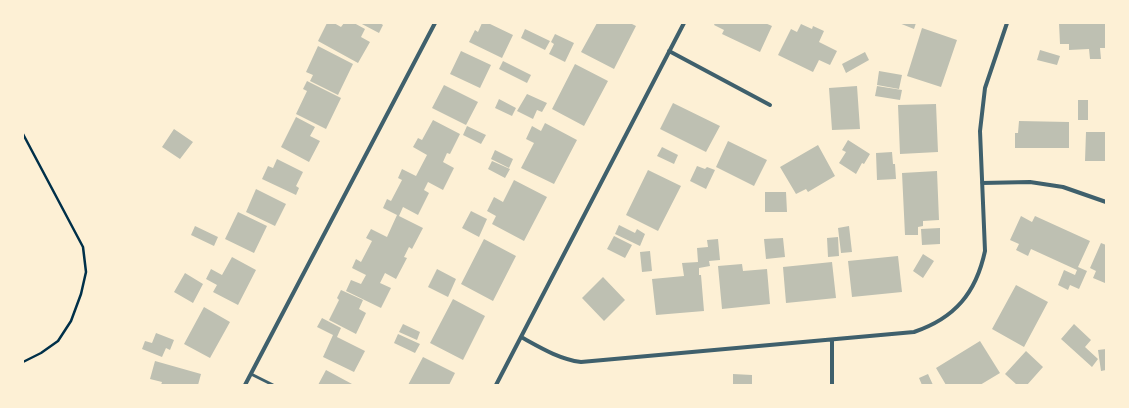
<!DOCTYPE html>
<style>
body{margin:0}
#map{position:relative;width:1129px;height:408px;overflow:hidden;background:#fdf0d5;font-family:Literata,serif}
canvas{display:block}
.frame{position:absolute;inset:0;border:24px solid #fdf0d5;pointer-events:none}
</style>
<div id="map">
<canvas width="1129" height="408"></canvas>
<div class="frame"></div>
</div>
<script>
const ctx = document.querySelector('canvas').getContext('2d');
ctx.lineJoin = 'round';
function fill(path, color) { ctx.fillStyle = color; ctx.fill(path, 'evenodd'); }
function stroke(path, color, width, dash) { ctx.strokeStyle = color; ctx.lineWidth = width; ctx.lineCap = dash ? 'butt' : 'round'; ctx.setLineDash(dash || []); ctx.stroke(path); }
fill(new Path2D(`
 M327 23H334L341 27 344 23H354L365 29 361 37 370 42 358 63 318 41Z
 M360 23H380L383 25 379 33Z
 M482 23H488L513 35 502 58 469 42 475 30 478 32Z
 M597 23H630L636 26 614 69 581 52Z
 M715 23H765L772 26 760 52 722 34 724 30 714 25Z
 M899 23H916L914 29Z
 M1059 23H1106V48H1100L1101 59H1090L1089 49 1069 50V44H1060Z
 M801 24 812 29 813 26 824 31 819 42 837 51 830 65 819 60 813 72 778 55 791 29 797 32Z
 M922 28 957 40 941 87 907 76Z
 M525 29 550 41 545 50 521 38Z
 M555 34 574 43 565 62 549 54 554 44 551 42Z
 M318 46 353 64 338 95 310 81 313 75 306 72Z
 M1040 50 1060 56 1057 65 1037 60Z
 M461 51 491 65 480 88 450 74Z
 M865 52 869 60 846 73 842 64Z
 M503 61 531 75 527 83 499 69Z
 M575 64 608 81 584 126 552 109Z
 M879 71 902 75 899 89 877 85Z
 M307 81 341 98 326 129 296 114 307 91 303 89Z
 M444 85 478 102 466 125 432 108Z
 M857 86 860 129 832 130 829 88Z
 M877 86 902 90 900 100 875 96Z
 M527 94 547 103 542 112 537 110 533 119 517 111Z
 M499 99 516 108 512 116 495 108Z
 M1078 100H1088V120H1078Z
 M673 103 720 126 706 152 660 129Z
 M936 104 938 152 900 154 898 105Z
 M296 117 315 127 310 136 320 141 309 162 281 147Z
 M433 120 460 134 450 154 447 153 443 162 454 168 443 190 428 182 424 190 429 193 418 215 403 207 399 216 423 228 412 249 409 247 404 257 407 258 396 279 385 273 380 283 391 288 381 308 346 291 351 280 361 284 366 275 352 268 356 259 361 262 372 241 366 238 371 229 387 237 397 215 383 208 387 199 391 201 402 180 398 178 402 169 416 176 427 155 413 147 418 138 422 140Z
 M1019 121 1069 122V148H1015V133H1018Z
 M545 123 577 140 554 184 521 168 534 143 526 139 532 126 541 131Z
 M467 126 486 135 481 144 463 135Z
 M174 129 193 142 180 159 162 147Z
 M1086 132H1106V161H1085Z
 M848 140 870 154 864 164 862 163 856 174 839 163 846 152 842 150Z
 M728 141 767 160 754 186 716 167Z
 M818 145 835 176 808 192 806 189 796 194 780 167Z
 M662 147 678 155 674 164 657 156Z
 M495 150 513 159 509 168 491 159Z
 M892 152 893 164H895L896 179 877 180 876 153Z
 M277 159 303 172 296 186 299 188 296 195 262 179 268 166 273 168Z
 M492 161 510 169 505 178 488 169Z
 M697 166 705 169 707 167 715 170 706 189 690 181Z
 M648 170 681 186 658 231 626 215Z
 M937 171 939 220 923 221V226L918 227V235H905L902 173Z
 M514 180 547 197 524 241 492 224 496 216 487 211 494 197 503 202Z
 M256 189 286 204 275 226 246 212Z
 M765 192H786L787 212H765Z
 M471 211 487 219 479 237 462 228Z
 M238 212 267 226 254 253 225 239Z
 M1021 216 1032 222 1035 216 1090 241 1078 267 1087 271 1079 289 1070 285 1068 290 1058 285 1064 270 1075 275 1077 270 1031 249 1028 256 1016 250 1019 244 1010 240Z
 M619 225 635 233 637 229 645 234 640 246 615 234Z
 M195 226 218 237 214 246 191 235Z
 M849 226 852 252 841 253 838 228Z
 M940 228V244L922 245 921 229Z
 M614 236 632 245 625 258 607 249Z
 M838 237 839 256 828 257 827 238Z
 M783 238 785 257 766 259 764 239Z
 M484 239 516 256 493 301 461 284Z
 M718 239 720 260 709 261 710 266 699 268V275H701L704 311 656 315 652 279 684 276 682 263 698 262 697 248 708 247 707 240Z
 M1101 243 1106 245 1105 283 1093 278 1096 271 1090 268Z
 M650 251 652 271 642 272 640 252Z
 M923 254 934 261 923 278 913 271Z
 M898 256 902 292 852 297 848 261Z
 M232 257 256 270 238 305 213 292 217 285 206 279 211 269 222 275Z
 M832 262 836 298 786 303 783 267Z
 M742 264 743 271 767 269 770 304 722 309 718 266Z
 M437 269 456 279 448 297 428 287Z
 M185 273 203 284 193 303 174 292Z
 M603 277 625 300 604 321 582 298Z
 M1016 285 1048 302 1024 347 992 329Z
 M341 290 363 300 359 309 366 313 356 334 329 320 339 300 337 298Z
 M453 299 485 316 463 360 430 343Z
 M204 307 230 322 210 358 184 344Z
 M322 318 341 328 337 337 365 351 354 372 323 357 333 335 317 327Z
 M403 324 420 332 417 340 399 332Z
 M1074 324 1091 340 1085 347 1098 359 1092 367 1061 339Z
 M156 333 174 340 170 350 166 348 162 357 142 349 145 341 152 343Z
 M398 334 420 344 415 353 394 343Z
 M980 341 1000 373 980 385H946L936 368Z
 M1106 349V370L1101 371 1098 350Z
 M1026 351 1043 367 1027 385H1017L1005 374Z
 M423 357 455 373 449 385H408Z
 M155 361 201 374 198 385H161L162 382 150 379Z
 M326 370 352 384 351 385H318Z
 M733 374 752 375V385H733Z
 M928 374 933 385H922L919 378Z`), '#bec0b2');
stroke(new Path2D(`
 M23 134 83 247 86 272 81 294 71 321 58 341 41 353 23 362`), '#003049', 2.5);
stroke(new Path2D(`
 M251 374 273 385`), '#3f606c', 3);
stroke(new Path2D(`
 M669 51 770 105
 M982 183 1030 182 1063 187 1106 202
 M521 337C541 348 559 359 581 362L914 332C955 318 976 293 985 251L980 131 985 88 1007 23
 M245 385 435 23
 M496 385 684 23
 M832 385V341`), '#3f606c', 4);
</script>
